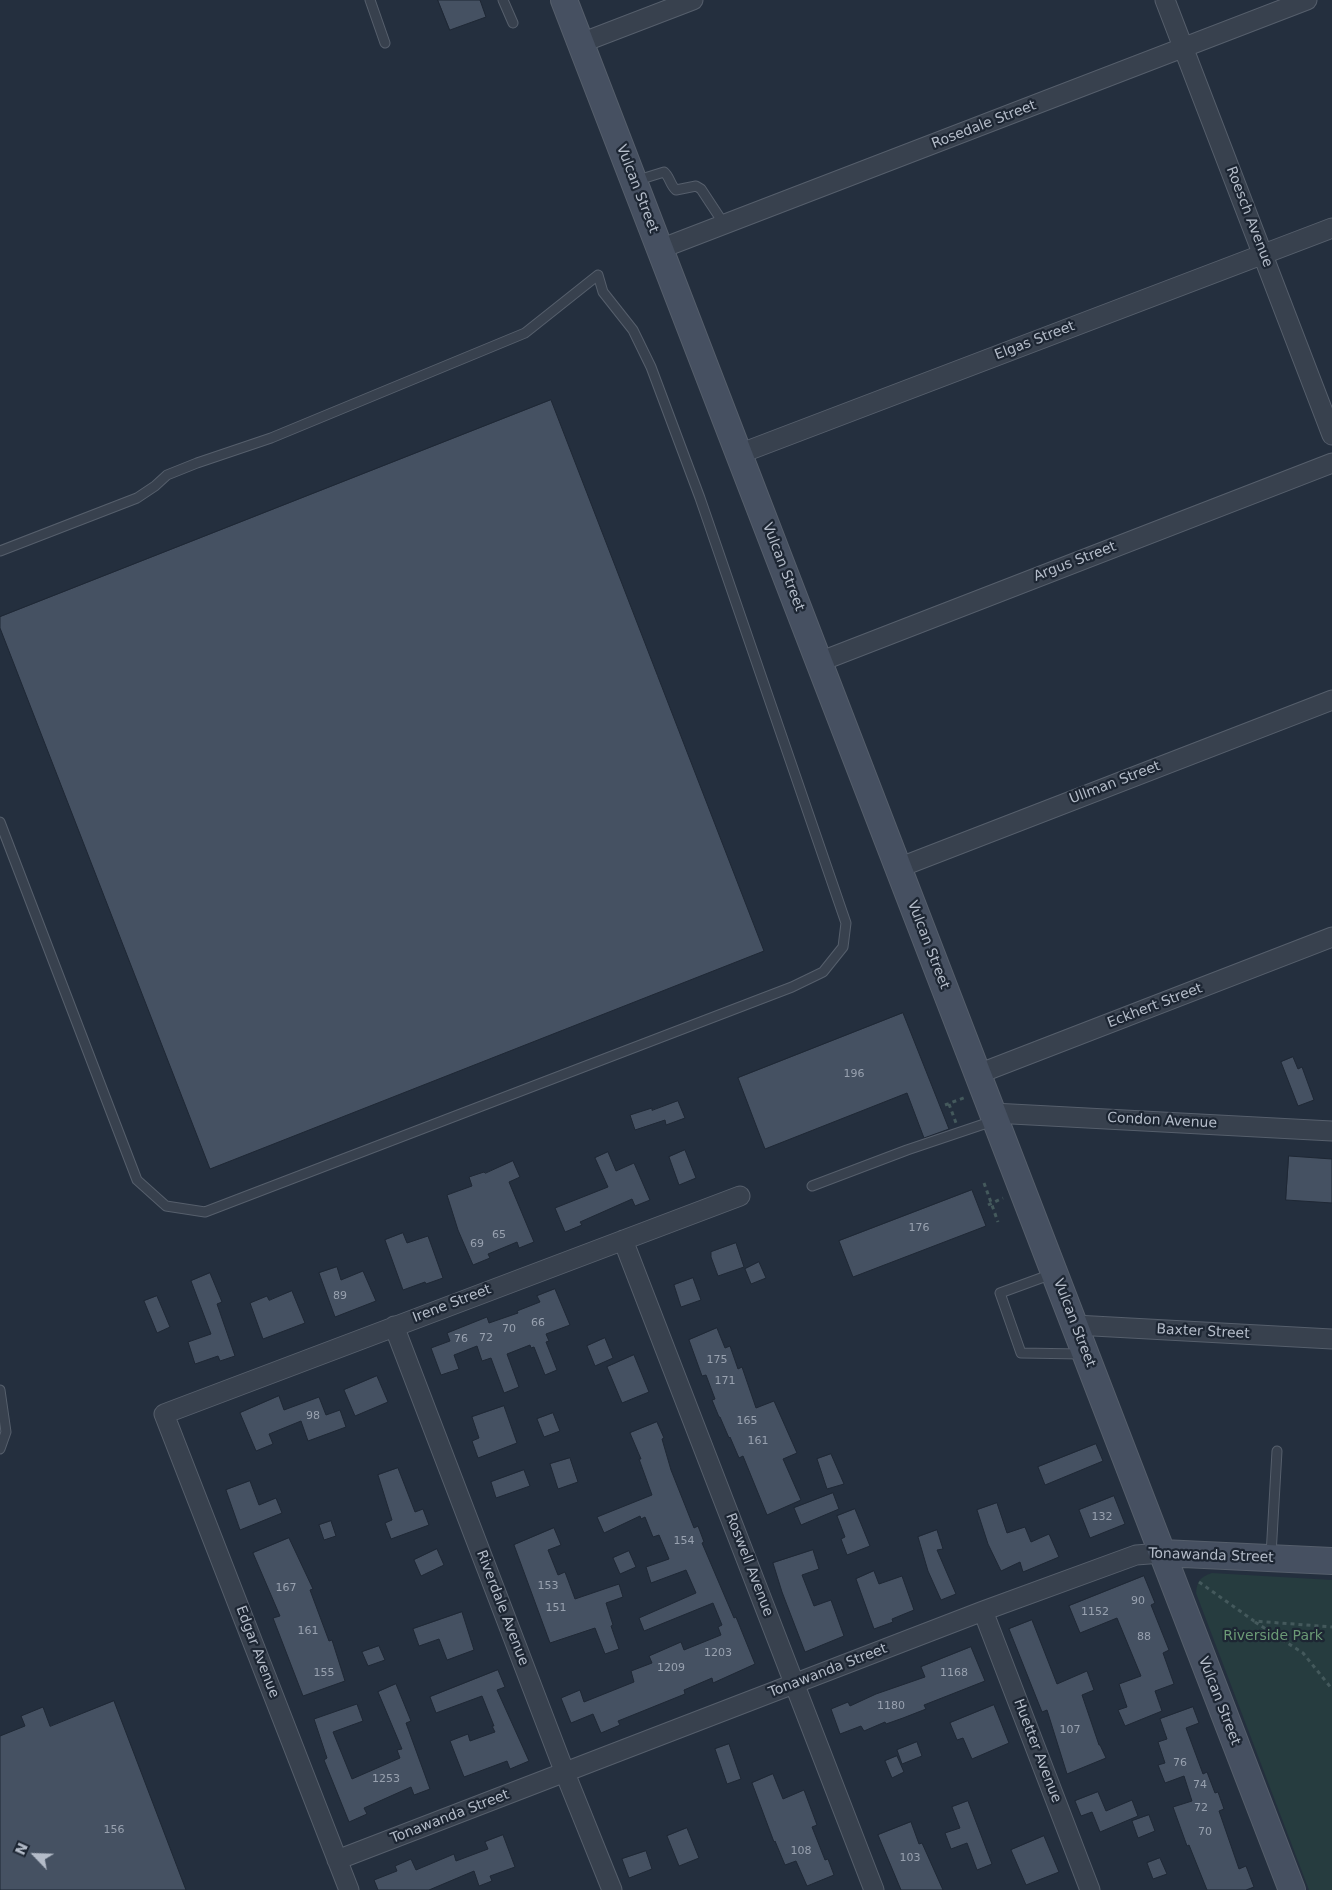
<!DOCTYPE html>
<style>
body{margin:0}
#map{position:relative;width:1332px;height:1890px;overflow:hidden;background:#242f3e;font-family:"DejaVu Sans",sans-serif}
canvas{display:block}
.north{position:absolute;left:10px;top:1830px;width:50px;height:50px;-webkit-text-stroke:4px #1d2633;paint-order:stroke;rotate:294deg;font-size:14px;font-weight:700;line-height:20px;text-align:center;color:#b4bcc9}
.north::after{content:'';display:block;margin:auto;width:18px;height:22px;background:#b4bcc9;clip-path:polygon(50% 0,100% 100%,50% 72%,0 100%)}
</style>
<div id="map">
<canvas width="1332" height="1890"></canvas>
<div class="north">N</div>
</div>
<script>
const ctx = document.querySelector('canvas').getContext('2d');
ctx.lineJoin = 'round';
function fill(path, color) { ctx.fillStyle = color; ctx.fill(path, 'evenodd'); }
function stroke(path, color, width, dash) { ctx.strokeStyle = color; ctx.lineWidth = width; ctx.lineCap = dash ? 'butt' : 'round'; ctx.setLineDash(dash || []); ctx.stroke(path); }
function write(font, color, halo, rows, align = 'center') {
  ctx.font = font + ' "DejaVu Sans",sans-serif'; ctx.lineWidth = 4.5; ctx.setLineDash([]); ctx.textBaseline = 'middle'; ctx.strokeStyle = halo; ctx.fillStyle = color; for (const [text, x, y, turn = 0] of rows) {
    ctx.save(); ctx.translate(x, y); ctx.rotate((+turn || 0) * Math.PI / 180); ctx.textAlign = isNaN(turn) ? turn : align; if (halo) ctx.strokeText(text, 0, 0); ctx.fillText(text, 0, 0); ctx.restore();
  }
}
fill(new Path2D(`
 M1212 1573 1332 1580V1890H1309L1196 1593C1197 1581 1200 1577 1212 1573Z`), '#263c3f');
const building = new Path2D(`
 M438 0H480L486 17 450 30Z
 M551 400 764 951 210 1169 0 628V617Z
 M903 1013 949 1129 924 1138 907 1093 765 1149 738 1078Z
 M1293 1057 1298 1069 1302 1067 1314 1100 1298 1106 1281 1062Z
 M678 1101 685 1118 666 1125 665 1120 635 1130 630 1115 652 1108V1110Z
 M685 1150 696 1178 679 1185 669 1157Z
 M608 1152 616 1171 634 1163 650 1200 635 1206 632 1199 580 1222 582 1225 565 1232 555 1208 608 1187 595 1158Z
 M1289 1156 1332 1159V1203L1286 1200Z
 M513 1161 520 1177 509 1182 534 1242 519 1248 517 1242 488 1254 490 1258 473 1265 458 1230 447 1195 472 1186 469 1177 484 1172 485 1173Z
 M972 1190 986 1226 853 1277 839 1241Z
 M403 1233 407 1243 428 1236 443 1278 426 1284 425 1282 403 1290 385 1240Z
 M736 1243 744 1267 718 1276 711 1257V1252Z
 M759 1262 766 1278 751 1284 745 1269Z
 M337 1267 341 1280 363 1271 376 1301 335 1317 319 1273Z
 M210 1273 222 1302 217 1304 235 1356 220 1361 218 1356 195 1364 188 1342 211 1334 191 1281Z
 M693 1278 701 1300 681 1307 674 1285Z
 M555 1289 570 1325 546 1334 549 1341 546 1342 557 1370 545 1375 534 1347 531 1348 530 1345 507 1354 519 1387 504 1393 491 1358 482 1361 477 1346 454 1355 459 1369 441 1375 431 1348 450 1341 447 1333 487 1317 489 1323 518 1313 517 1311 540 1302 537 1296Z
 M292 1291 305 1323 263 1339 250 1303 267 1296 269 1300Z
 M157 1296 170 1327 157 1333 144 1301Z
 M717 1328 725 1348 730 1346 738 1369 742 1367 756 1408 774 1401 797 1453 783 1459 801 1500 767 1515 743 1456 739 1458 730 1437 729 1438 720 1417H719L712 1400 715 1399 706 1375 702 1376 689 1340Z
 M605 1338 613 1358 595 1366 587 1346Z
 M634 1355 649 1392 622 1403 607 1367Z
 M377 1376 388 1402 355 1416 344 1390Z
 M279 1396 284 1410 319 1397 326 1415 340 1410 346 1427 308 1441 301 1421 269 1434 273 1444 256 1451 240 1413Z
 M504 1406 517 1443 478 1458 472 1441 479 1438 472 1417Z
 M553 1413 560 1431 544 1437 537 1419Z
 M657 1422 664 1438 662 1439 671 1470 694 1528 698 1526 704 1542 702 1543 734 1618 736 1617 755 1664 713 1683 712 1678 684 1690 685 1694 618 1721 620 1725 601 1733 593 1714 571 1723 561 1698 580 1690 584 1702 634 1682 631 1671 652 1663 649 1656 681 1642 684 1650 721 1635 718 1627 722 1625 713 1603 644 1631 639 1618 696 1593 686 1570 651 1583 646 1567 669 1559 659 1535 653 1537 645 1517 641 1519 640 1516 604 1533 597 1517 652 1495 639 1459H641L630 1433Z
 M1096 1444 1103 1461 1045 1485 1038 1467Z
 M831 1454 844 1484 827 1489 817 1459Z
 M570 1458 578 1482 558 1489 550 1464Z
 M398 1468 415 1512 423 1509 429 1525 391 1539 385 1523 392 1520 378 1475Z
 M524 1470 530 1486 496 1498 491 1482Z
 M250 1481 259 1505 276 1498 282 1513 240 1530 226 1490Z
 M833 1493 839 1509 801 1525 794 1508Z
 M1114 1496 1125 1524 1090 1538 1079 1510Z
 M997 1503 1007 1533 1025 1527 1031 1542 1049 1534 1059 1557 1023 1572 1020 1562 1001 1571 988 1544 977 1510Z
 M855 1509 870 1546 847 1555 841 1539 845 1537 837 1516Z
 M331 1521 336 1536 324 1540 319 1525Z
 M554 1528 561 1545 548 1550 558 1575 565 1572 575 1599 619 1584 623 1597 606 1603 613 1625 611 1626 619 1649 605 1654 595 1628 550 1643 514 1545Z
 M937 1530 943 1549 937 1550 956 1594 941 1600 928 1571 918 1537Z
 M289 1538 313 1589 310 1590 329 1641 332 1640 345 1681 303 1696 273 1618 280 1616 253 1553Z
 M437 1549 444 1565 421 1576 414 1560Z
 M813 1550 819 1569 802 1575 814 1606 831 1600 844 1636 805 1652 782 1592 773 1563Z
 M629 1551 636 1567 620 1574 613 1558Z
 M874 1571 879 1584 902 1576 914 1610 892 1619 893 1622 874 1629 856 1579Z
 M1144 1576 1155 1603 1151 1605 1169 1650 1163 1653 1174 1684 1155 1691 1162 1711 1125 1726 1118 1710 1127 1707 1119 1684 1141 1676 1117 1618 1080 1633 1069 1606Z
 M462 1612 474 1650 447 1660 439 1639 419 1646 413 1629Z
 M1032 1620 1057 1684 1087 1671 1094 1690 1082 1695 1099 1745H1100L1106 1758 1067 1774 1047 1710 1042 1712 1009 1629Z
 M379 1646 385 1660 368 1666 362 1652Z
 M971 1647 985 1681 924 1705 926 1709 903 1718 886 1724 885 1722 864 1731 861 1726 840 1734 831 1709 848 1702 850 1706 876 1694 925 1677 921 1667Z
 M498 1670 505 1687 497 1690 529 1761 510 1769 507 1761 464 1777 450 1741 468 1734 470 1741 495 1732 492 1726H494L482 1696 436 1713 430 1697Z
 M396 1684 411 1721 406 1723 430 1789 414 1795 411 1787 364 1808 367 1814 349 1822 324 1760 327 1758 314 1719 357 1704 363 1721 333 1732 352 1779 400 1758 397 1750 402 1749 378 1692Z
 M114 1701 186 1890H0V1736L25 1726 21 1716 43 1707 50 1726Z
 M994 1705 1009 1743 972 1759 963 1738 957 1740 950 1723Z
 M1193 1707 1199 1723 1186 1728 1203 1774 1207 1772 1215 1793 1218 1792 1224 1809 1219 1811 1239 1869 1246 1866 1254 1887 1246 1890H1207L1189 1845 1187 1846 1173 1807 1192 1801 1184 1776 1165 1783 1158 1765 1165 1763 1158 1742 1167 1739 1160 1719Z
 M917 1742 922 1756 902 1764 897 1750Z
 M729 1744 741 1779 727 1784 715 1749Z
 M897 1756 904 1772 892 1778 885 1761Z
 M773 1774 783 1799 804 1790 817 1825 812 1827 825 1860 828 1859 834 1875 807 1886 796 1861 785 1865 775 1841 774 1842 752 1783Z
 M1098 1792 1106 1811 1132 1800 1138 1816 1100 1832 1092 1812 1081 1816 1075 1801Z
 M968 1801 992 1864 977 1870 967 1843 951 1849 945 1833 960 1828 952 1807Z
 M1149 1815 1155 1831 1138 1838 1132 1821Z
 M911 1822 919 1844 922 1843 943 1890H901L878 1835Z
 M687 1828 699 1858 679 1866 667 1836Z
 M503 1835 515 1867 490 1876 492 1881 479 1886 474 1871 429 1890H378L374 1880 397 1871 395 1866 411 1859 416 1870 454 1854 456 1861 488 1849 485 1842Z
 M1044 1836 1059 1872 1026 1885 1011 1850Z
 M646 1851 652 1869 629 1878 622 1859Z
 M1160 1858 1167 1874 1153 1879 1147 1863Z`);
fill(building, '#455162');
stroke(building, '#1f2835', 1);
const lane = new Path2D(`
 M370 0 385 43
 M503 0 513 23
 M635 181 664 172C670 177 670 185 676 190L696 186 701 189 724 224
 M0 551 137 498 155 486 167 475 197 463 271 438 525 333 598 275 603 292 633 330 651 367 700 498 846 923 843 947 823 972 792 987 205 1212 166 1206 137 1180 0 822
 M812 1186 907 1150 993 1121
 M1052 1274 1000 1293 1021 1353 1081 1354
 M0 1390 6 1432 0 1449
 M1271 1555 1277 1451`);
const street = new Path2D(`
 M1165 0 1332 435
 M581 43 693 0
 M660 249 1307 0
 M739 454 1332 228
 M819 662 1332 463
 M898 868 1332 700
 M978 1074 1332 937
 M993 1113 1332 1131
 M623 1240 874 1890
 M1075 1325 1332 1339
 M394 1326 565 1773 612 1890
 M983 1611 1090 1890
 M337 1860 983 1611 1136 1555 1162 1553
 M349 1890 164 1414 740 1196`);
const secondary = new Path2D(`
 M564 0 1292 1890
 M1162 1553 1332 1561`);
stroke(lane, '#565f6c', 11);
stroke(street, '#565f6c', 21);
stroke(secondary, '#565f6c', 28);
stroke(new Path2D(`
 M949 1104 956 1123
 M945 1105 966 1097
 M984 1183 998 1222
 M988 1205 1003 1198
 M1199 1582 1254 1621 1332 1627
 M1255 1622 1303 1653 1332 1689`), '#44595c', 3, [4, 4]);
stroke(lane, '#38414e', 9);
stroke(street, '#38414e', 19);
stroke(secondary, '#465061', 26);
write('11px', '#98a1af', null, [
 ["196",854,1074],
 ["176",919,1228],
 ["65",499,1235],
 ["69",477,1244],
 ["89",340,1296],
 ["66",538,1323],
 ["70",509,1329],
 ["72",486,1338],
 ["76",461,1339],
 ["175",717,1360],
 ["171",725,1381],
 ["98",313,1416],
 ["165",747,1421],
 ["161",758,1441],
 ["132",1102,1517],
 ["154",684,1541],
 ["153",548,1586],
 ["167",286,1588],
 ["90",1138,1601],
 ["151",556,1608],
 ["1152",1095,1612],
 ["161",308,1631],
 ["88",1144,1637],
 ["1203",718,1653],
 ["1209",671,1668],
 ["155",324,1673],
 ["1168",954,1673],
 ["1180",891,1706],
 ["107",1070,1730],
 ["76",1180,1763],
 ["1253",386,1779],
 ["74",1200,1785],
 ["72",1201,1808],
 ["156",114,1830],
 ["70",1205,1832],
 ["108",801,1851],
 ["103",910,1858]
]);
write('14px', '#b4bcc9', '#1d2633', [
 ["Rosedale Street",984,125,-21],
 ["Vulcan Street",637,189,69],
 ["Roesch Avenue",1249,217,69],
 ["Elgas Street",1035,341,-21],
 ["Argus Street",1075,562,-21],
 ["Vulcan Street",783,567,69],
 ["Ullman Street",1115,783,-21],
 ["Vulcan Street",928,945,69],
 ["Eckhert Street",1155,1006,-21],
 ["Condon Avenue",1162,1121,3],
 ["Irene Street",452,1304,-21],
 ["Vulcan Street",1074,1323,69],
 ["Baxter Street",1203,1332,3],
 ["Tonawanda Street",1211,1556,2],
 ["Roswell Avenue",749,1565,69],
 ["Riverdale Avenue",502,1608,69],
 ["Edgar Avenue",257,1652,69],
 ["Tonawanda Street",828,1671,-21],
 ["Vulcan Street",1219,1701,69],
 ["Huetter Avenue",1037,1751,69],
 ["Tonawanda Street",450,1817,-21]
]);
write('14px', '#6b9a76', '#1d2633', [
 ["Riverside Park",1273,1636]
]);
</script>
